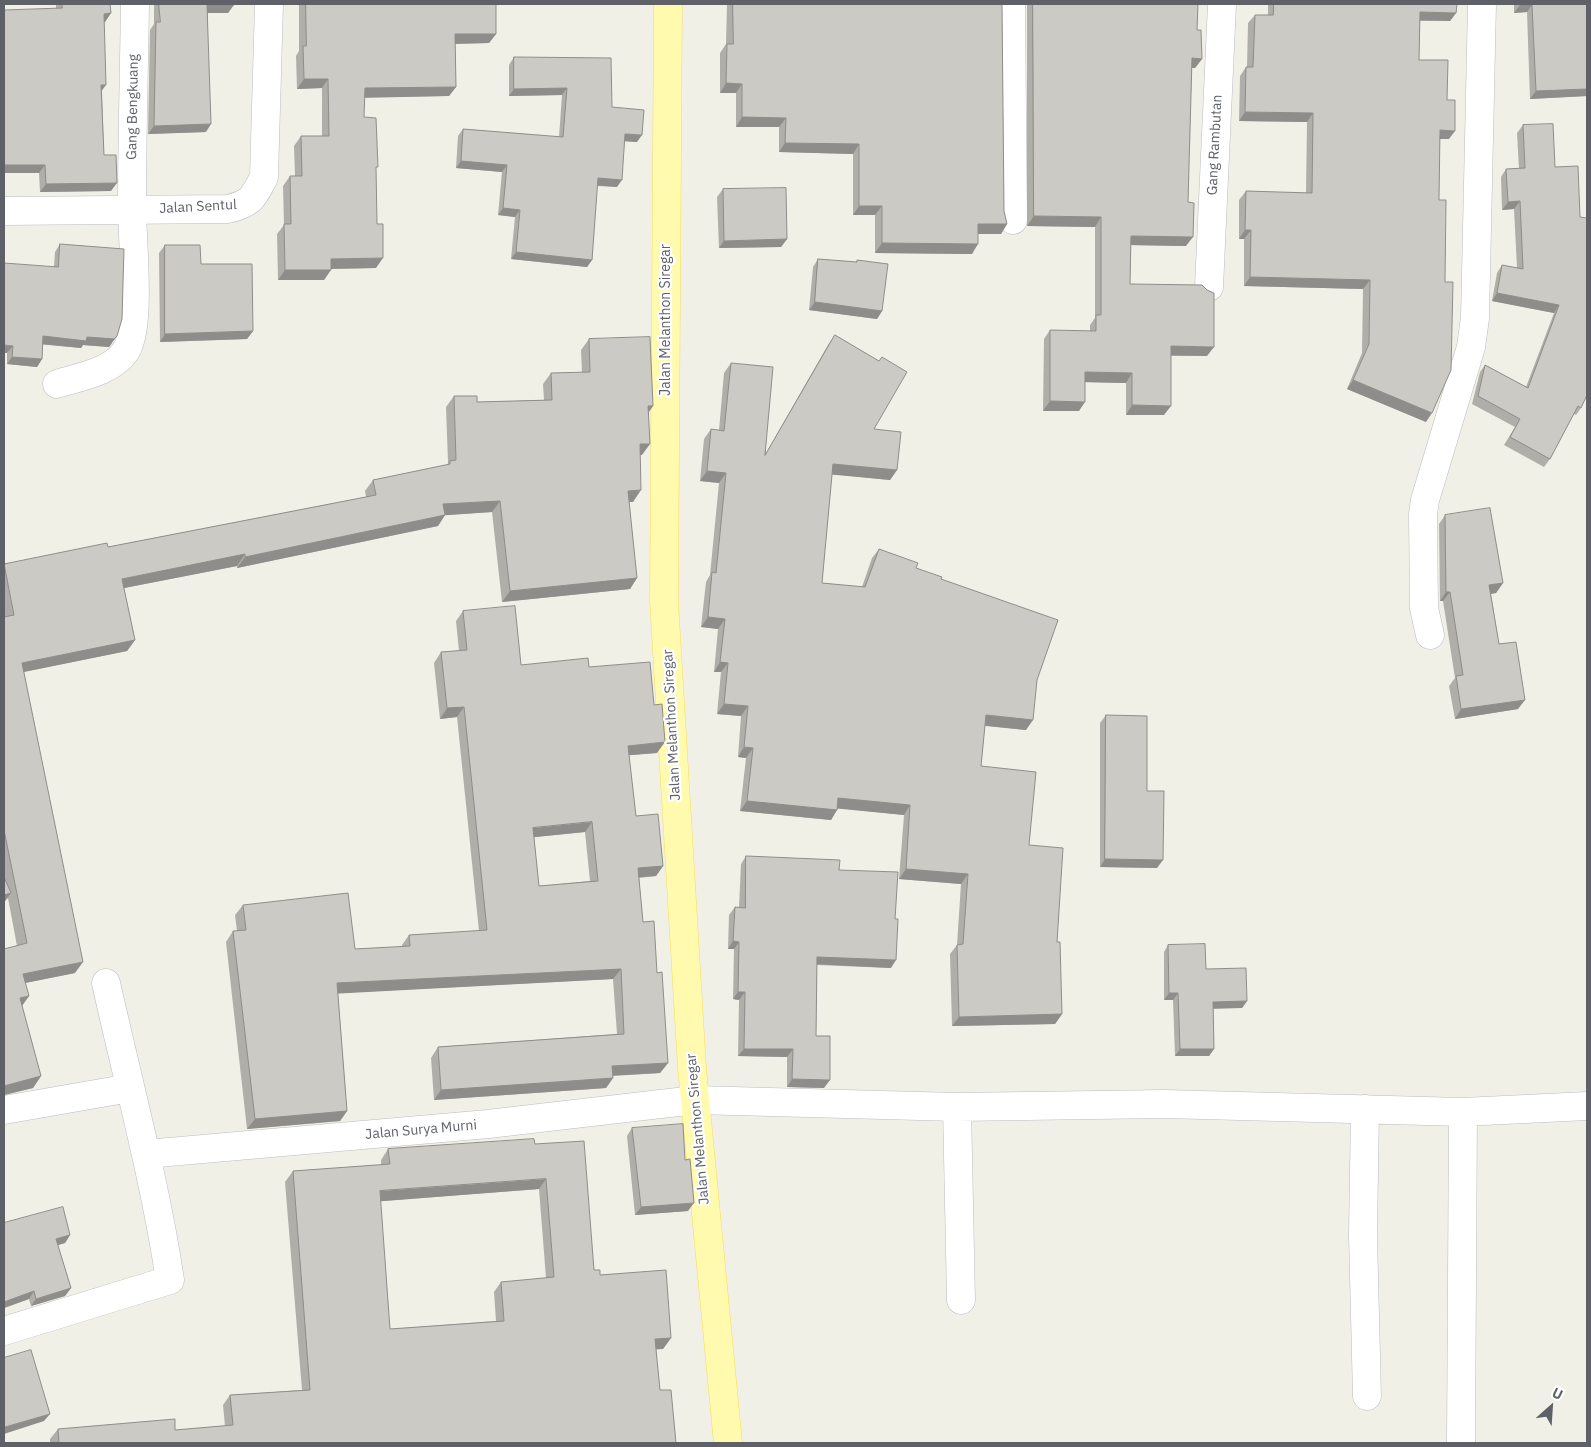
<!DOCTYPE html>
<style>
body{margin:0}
#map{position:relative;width:1591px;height:1447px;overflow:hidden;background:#f1f0e7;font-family:"IBM Plex Sans",sans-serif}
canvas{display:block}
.frame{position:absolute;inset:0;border:5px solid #5e6268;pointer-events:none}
.north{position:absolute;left:1526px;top:1382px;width:50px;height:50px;-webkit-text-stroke:4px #fff;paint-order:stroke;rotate:26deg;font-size:14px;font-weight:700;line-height:20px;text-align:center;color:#5e6268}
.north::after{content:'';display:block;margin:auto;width:18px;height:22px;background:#5e6268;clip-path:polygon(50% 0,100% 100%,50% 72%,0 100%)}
</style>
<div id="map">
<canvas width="1591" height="1447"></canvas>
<div class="frame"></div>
<div class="north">U</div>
</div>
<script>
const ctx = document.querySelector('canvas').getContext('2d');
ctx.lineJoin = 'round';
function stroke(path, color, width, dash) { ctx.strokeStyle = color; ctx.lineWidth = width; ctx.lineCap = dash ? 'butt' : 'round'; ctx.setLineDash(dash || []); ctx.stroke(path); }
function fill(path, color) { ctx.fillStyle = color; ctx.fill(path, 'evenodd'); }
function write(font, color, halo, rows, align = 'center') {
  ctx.font = font + ' "IBM Plex Sans",sans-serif'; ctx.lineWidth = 4.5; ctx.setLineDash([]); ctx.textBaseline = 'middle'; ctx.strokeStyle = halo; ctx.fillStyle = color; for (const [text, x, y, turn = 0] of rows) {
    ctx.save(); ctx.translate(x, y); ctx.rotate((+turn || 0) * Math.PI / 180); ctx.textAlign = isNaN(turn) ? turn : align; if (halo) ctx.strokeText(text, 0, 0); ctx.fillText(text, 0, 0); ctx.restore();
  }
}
const street = new Path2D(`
 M1011 4 1013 220
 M4 211 228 209C252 203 253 198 264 177L269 4
 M1209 287 1222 4
 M57 384C79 377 111 372 125 352 142 330 132 239 132 209 132 141 134 72 135 4
 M1430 635 1424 608 1423 514 1425 500 1471 347 1475 318 1482 4
 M957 1107 961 1300
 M1365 1109 1363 1235 1367 1396
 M4 1110 130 1088
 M146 1154 488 1124 695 1100 957 1107 1165 1104 1463 1112 1587 1106
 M4 1331 170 1280C155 1180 128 1082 106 983
 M1461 1443 1463 1112`);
const primary = new Path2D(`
 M668 4 664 601 692 1068 728 1443`);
stroke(street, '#b9bcc1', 29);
stroke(primary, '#f8db59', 29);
stroke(street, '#fff', 28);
stroke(primary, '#fffaae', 28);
fill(new Path2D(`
 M56 4H110L111 13 105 22H104L102 91 104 155 111 191 40 192 39 173 56 9Z
 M154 4H234L228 13H208L206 132 148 134 150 30 154 24Z
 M299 4H496V34L489 43 455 44 456 87 449 96 364 97V117L376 170V268L331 269 324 280H278L277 234 284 225 283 186 290 176H295L294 146 301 136H322V88L297 89 296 56 299 51Z
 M727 4H1002L1004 211 1007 224 1001 234H978L972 254 875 253V215H853V154L779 152V127H736V93H720V53L726 44Z
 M1027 4H1198L1197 30 1202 59 1195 68H1192L1186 246 1131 245 1130 284 1207 356H1171L1164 415H1126V383L1085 382 1079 411H1043L1044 339 1050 330 1090 331V325L1095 318V227L1027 226Z
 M1268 4H1457L1456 13 1450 21H1420L1419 60 1447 100 1449 139H1440L1426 422 1347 389 1362 353 1363 289 1244 286V239H1239V200L1246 191 1306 193 1307 122 1239 121 1240 76 1246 67H1247L1248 23 1255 15H1268Z
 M1514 4H1587V96L1530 99 1527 12 1514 13Z
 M514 57 612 107 637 142 625 141 617 187 597 186 592 260 587 267 511 259 515 217 498 215 502 172 456 168 458 136 463 129 559 137 562 95 509 96V65Z
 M1523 125 1555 167 1581 408 1576 415 1574 414 1550 459 1544 467 1504 445 1515 427 1472 404 1480 372 1485 365 1526 387 1554 313 1492 301 1497 273 1502 265 1517 268 1514 209 1502 210 1501 177 1506 169H1519L1517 133Z
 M723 189 787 239 781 247 719 248 717 197Z
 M60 244 112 343 109 347 83 345 81 348 43 344 42 359 37 367 7 364V353L54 267 55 252Z
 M165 245 201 264 253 331 247 339 160 342 159 253Z
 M818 259 856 262 857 260 882 311 877 319 809 310 813 267Z
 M835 335 879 361 882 357 874 429 897 470 890 480 832 474 822 583 862 587 872 558 879 549 916 568 941 579 1037 680 1026 730 985 726 981 766 1029 845 1057 942 1062 1014 1055 1024 952 1026 950 954 957 945 961 884 899 879 904 815 838 808 831 820 740 811 746 758 738 757 741 716 717 714 721 672H714L718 629 701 627 706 582 710 575 719 483 700 481 704 439 711 429 719 430 724 373 731 363 766 453 828 345Z
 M589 339 653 406 649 412 642 455H640L633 502H629L637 578 630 589 502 602 492 512 445 515 438 526 237 568V566L124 588 135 640 127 651 23 672 75 973 25 983 29 996 22 1006 41 1076 33 1088 4 1095 17 946 8 898 4 902V617H5L4 613V564L108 547 366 497 365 491 373 480 447 465 448 463 446 407 454 396 477 402 544 400 543 384 551 373H582L581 350Z
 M1445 515 1503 583 1496 593 1491 594 1499 644 1518 709 1455 719 1449 686 1455 678 1443 601H1440L1439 524Z
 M463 611 521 665 589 667 657 753 629 755 636 816 663 866 656 876 639 878 643 922 657 973 668 1063 660 1073 613 1076V1078L606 1088 434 1100 431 1058 438 1047 617 1034 613 979 338 993 347 1111 340 1121 247 1129 226 942 233 931H237L235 915 243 905 355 949 402 947V945L409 935 479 931 457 717 440 719 434 663 441 652 459 651 456 621ZM585 832 590 881 539 886 534 837Z
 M1106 715 1147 791 1157 868 1100 867V723Z
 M746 856 839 870 891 968 817 965 816 1036 824 1088 787 1087V1057L738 1056 739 1000 733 999 734 949H728L729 915 735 907H739L741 864Z
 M1168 945 1206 969 1247 1001 1242 1008H1213L1214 1049 1209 1056H1175L1173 1000H1164V952Z
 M632 1128 688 1211 635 1215 627 1136Z
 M535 1144 594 1270 600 1275 671 1338 663 1349H656L660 1390 676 1443H50V1439L58 1429 175 1430 225 1426 223 1405 230 1395 302 1390 285 1182 293 1171 381 1165V1160L388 1149ZM539 1189 546 1278 501 1282 494 1292 496 1321 390 1329 380 1201Z
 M4 1223 70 1235 65 1243 58 1245 71 1288 65 1296 31 1306 29 1299 4 1308Z`), '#afaea9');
fill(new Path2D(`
 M207 5H234L228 13H202Z
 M1520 5H1532L1527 12 1514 13Z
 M1420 12 1456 13 1450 21 1414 20Z
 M111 13 105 22H98L104 14Z
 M455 34H496L489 43 448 44Z
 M1192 58 1202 59 1195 68H1186Z
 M304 79H328L322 88 297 89Z
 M726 83 742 84 736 93H720Z
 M101 85H106L100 93Z
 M456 87 449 96 358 98 365 88Z
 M567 88 562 95 509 96 514 89Z
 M1587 89V96L1530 99 1536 91Z
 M1245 112 1313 113 1307 122 1239 121Z
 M742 117 786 118 779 127H736Z
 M211 124 206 132 148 134 154 126Z
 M1440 130 1455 131 1449 139H1434Z
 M625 134 642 135 637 142 620 141Z
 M785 143 859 144 853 154 779 152Z
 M461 161 507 165 502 172 456 168Z
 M4 165H45L39 173H4Z
 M598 178 622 180 617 187 593 185Z
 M117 183 111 191 40 192 46 184Z
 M1520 201 1514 209 1502 210 1508 202Z
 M859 206H882L875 215H853Z
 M503 208 520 210 515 217 498 215Z
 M1034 216 1101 217 1095 227 1027 226Z
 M978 224H1007L1001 234H972Z
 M1245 230H1251L1244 239H1239Z
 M1131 236 1193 237 1186 246 1124 245Z
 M787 239 781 247 719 248 724 241Z
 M882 243 978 244 972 254 875 253Z
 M516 252 592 260 587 267 511 259Z
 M383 258 376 268 324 269 331 259Z
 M285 270H331L324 280H278Z
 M1250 277 1370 280 1363 289 1244 286Z
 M1497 293 1559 305 1554 313 1492 301Z
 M815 302 882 311 877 319 809 310Z
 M253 331 247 339 160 342 165 334Z
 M43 336 87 337 117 336 109 347 83 345 81 348 38 344Z
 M4 345 13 346 7 353H4Z
 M1171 346 1214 347 1207 356 1165 355Z
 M12 357 42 359 37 367 7 364Z
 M1085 372 1132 373 1126 383 1079 382Z
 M1353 380 1432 413 1426 422 1347 389Z
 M1050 401 1085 402 1079 411H1043Z
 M1132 405 1171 406 1164 415H1126Z
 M648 406H653L645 417Z
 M640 444H650L642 455H632Z
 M833 464 897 470 890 480 826 474Z
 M707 471 726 473 719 483 700 481Z
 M641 490 633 502H620L628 491Z
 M500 501 492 512 435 516 443 504Z
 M445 515 438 526 237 568 245 557Z
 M245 554 237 566 114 590 122 579Z
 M637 578 630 589 502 602 510 591Z
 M1503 583 1496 593 1483 595 1489 585Z
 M1446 592H1450L1443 601H1440Z
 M708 617 725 619 718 629 701 627Z
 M135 640 127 651 14 674 22 663Z
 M720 662 728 663 721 672H714Z
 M1525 700 1518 709 1455 719 1461 709Z
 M724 704 748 706 741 716 717 714Z
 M464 707 457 717 440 719 447 708Z
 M986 715 1033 720 1026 730 979 725Z
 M665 742 657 753 620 756 628 746Z
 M744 747 753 748 746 758 738 757Z
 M838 798 910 805 904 815 832 808Z
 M747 801 837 810 831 820 740 811Z
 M592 822 585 832 526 838 533 828Z
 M1105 859 1163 860 1157 868 1100 867Z
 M663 866 656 876 630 878 638 868Z
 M906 869 968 874 961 884 899 879Z
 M11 893 5 901 4 902V895Z
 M733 941 739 942 734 949H728Z
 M817 957 896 960 891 968 812 964Z
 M83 962 75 973 15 985 23 974Z
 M621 969 613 979 330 994 337 983Z
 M738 992H745L739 1000 733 999Z
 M1169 993H1178L1173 1000H1164Z
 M29 996 21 1007 20 998Z
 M1247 1001 1242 1008 1208 1009 1213 1002Z
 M1062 1014 1055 1024 952 1026 959 1017Z
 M744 1049H793L787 1057 738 1056Z
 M1180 1049H1214L1209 1056H1175Z
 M668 1063 660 1073 605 1076 612 1066Z
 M41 1076 33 1088 4 1095V1086Z
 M613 1078 606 1088 434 1100 441 1090Z
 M792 1079 830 1080 824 1088 787 1087Z
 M347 1111 340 1121 247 1129 255 1119Z
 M546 1179 539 1189 372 1202 380 1191Z
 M694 1203 688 1211 635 1215 641 1207Z
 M70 1235 65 1243 51 1247 56 1239Z
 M71 1288 65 1296 31 1306 36 1299Z
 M34 1291 29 1299 4 1308V1302Z
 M671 1338 663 1349 648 1350 655 1339Z
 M50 1414 44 1421 4 1434V1429L5 1427Z`), '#8f8d89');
const building = new Path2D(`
 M62 4H110L111 13 104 14 106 85H101L104 155H116L117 183 46 184 45 165H4V10L62 8Z
 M159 4H234V5H207L211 124 154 126 156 22H160Z
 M306 4H496V34H455L456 87 365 88 364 117 376 118 378 167H376L377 224H383V258L331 259V270H285L284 224H291L290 176H302L301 136H329L328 79H304L303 46H306Z
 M733 4H1002L1004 211 1007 224H978V244L882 243V206H859V144L785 143 786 118 742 117V84L726 83 727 44H733Z
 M1033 4H1198L1197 30H1201L1202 59 1192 58 1188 202 1194 203 1193 237 1131 236 1130 284 1202 285 1207 290 1214 293V347L1171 346V406L1132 405V373L1085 372V402L1050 401V330L1096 331V315H1101V217L1034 216Z
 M1274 4H1457L1456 13 1420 12 1419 60H1448L1447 100H1455V131L1440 130 1439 200H1446L1445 282H1453L1451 370 1432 413 1353 380 1369 344 1370 280 1250 277 1251 230H1245L1246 191 1312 193 1313 113 1245 112 1246 67H1253L1255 15H1273Z
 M1520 4H1587V89L1536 91 1532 5H1520Z
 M514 57 611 58 612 107 644 110 642 135 625 134 622 180 598 178 592 260 516 252 520 210 503 208 507 165 461 161 463 129 563 137 567 88 514 89Z
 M1553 124 1555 167 1578 166 1580 217 1587 218V395L1581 408 1578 406 1550 459 1510 437 1520 419 1478 396 1485 365 1528 388 1559 305 1497 293 1502 265 1523 269 1520 201 1508 202 1506 169 1525 168 1523 125Z
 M786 188 787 239 724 241 723 189Z
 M60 244 124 249 122 319 117 336 114 339 87 337 86 341 43 336 42 359 12 357 13 346 4 345V263L58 267Z
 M165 245H200L201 264H252L253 331 165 334Z
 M818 259 857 262V260L888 264 882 311 815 302Z
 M835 335 879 361 882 357 907 372 874 429 901 432 897 470 833 464 822 583 865 587 879 549 918 563 916 568 942 577 941 579 1058 620 1037 680 1033 720 986 715 981 766 1036 772 1029 845 1063 848 1057 942H1060L1062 1014 959 1017 957 945 963 944 968 874 906 869 910 805 838 798 837 810 747 801 753 748 744 747 748 706 724 704 728 663 720 662 725 619 708 617 712 572 716 573 726 473 707 471 711 429 724 431 731 363 773 367 765 455Z
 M650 337 653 406H648L650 444H640L641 490 628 491 637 578 510 591 500 501 443 504 445 515 245 557V554L122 579 135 640 22 663 83 962 23 974 29 996 20 998 41 1076 4 1086V949L27 943 4 830V617L14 615 4 564 107 543 108 547 376 495 373 480 450 464V461L456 460 454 396H477V402L552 400 551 373 590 372 589 339Z
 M1490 508 1503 583 1489 585 1499 644 1516 642 1525 700 1461 709 1456 676 1463 675 1450 592H1446L1445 515Z
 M515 606 521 665 588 658 589 667 650 662 654 705 662 704 665 742 628 746 636 816 658 814 663 866 638 868 643 922 654 921 657 973 662 972 668 1063 612 1066 613 1078 441 1090 438 1047 624 1034 621 969 337 983 347 1111 255 1119 233 931 246 930 243 905 348 893 355 949 410 946 409 935 487 930 464 707 447 708 441 652 467 650 463 611ZM592 822 598 881 539 886 533 828Z
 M1106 715 1147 716V791H1164L1163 860 1105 859Z
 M746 856 840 860 839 870 898 872 895 919H898L896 960 817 957 816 1036H830V1080L792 1079 793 1049H744L745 992H738L739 942 733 941 735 907 745 908Z
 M4 877 11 893 4 895Z
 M1205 944 1206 969 1246 968 1247 1001 1213 1002 1214 1049H1180L1178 993H1169L1168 945Z
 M683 1124 685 1160 690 1159 694 1203 641 1207 632 1128Z
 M534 1139 535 1144 584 1141 594 1270H600V1275L666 1270 671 1338 655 1339 660 1390H671L676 1443H59L58 1429 175 1419V1430L233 1425 230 1395 310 1390 293 1171 390 1164 388 1149ZM546 1179 554 1277 501 1282 504 1321 390 1329 380 1191Z
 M63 1207 70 1235 56 1239 71 1288 36 1299 34 1291 4 1302V1223Z
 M31 1350 50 1414 5 1427 6 1430H4V1358Z`);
fill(building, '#cccac4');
stroke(building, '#8f8d89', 1);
write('14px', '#5e6268', '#fff', [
 ["Gang Bengkuang",133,107,-89],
 ["Gang Rambutan",1215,145,-87],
 ["Jalan Sentul",198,207,-3],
 ["Jalan Melanthon Siregar",666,320,-90],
 ["Jalan Melanthon Siregar",672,725,-93],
 ["Jalan Melanthon Siregar",698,1129,-95],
 ["Jalan Surya Murni",421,1130,-5]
]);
</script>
